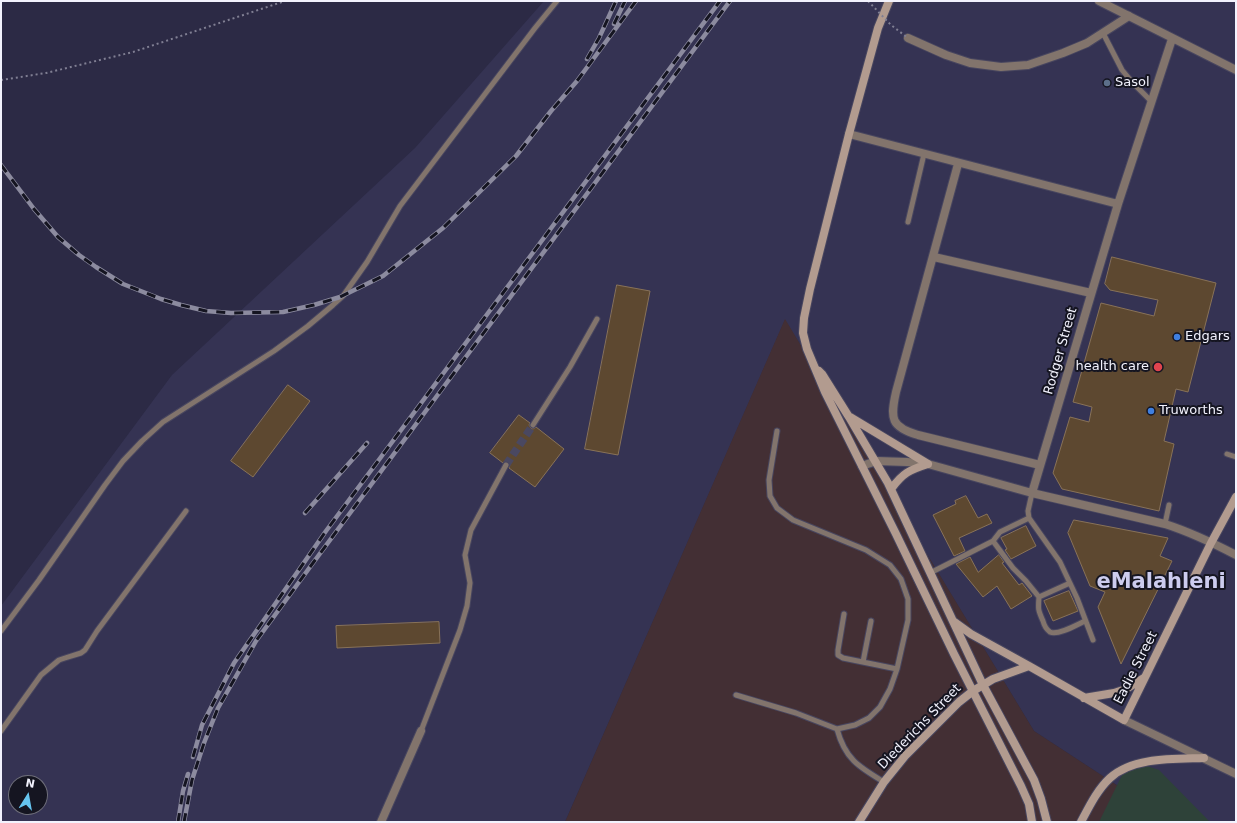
<!DOCTYPE html>
<style>
body{margin:0}
#map{position:relative;width:1237px;height:823px;overflow:hidden;background:#2c2a45;font-family:"DejaVu Sans",sans-serif}
canvas{display:block}
.frame{position:absolute;inset:0;border:2px solid #f2f2fd;pointer-events:none}
.north{position:absolute;left:8px;top:775px;width:40px;height:40px;box-sizing:border-box;background:#151521;border:1px solid #6d6d79;border-radius:50%;rotate:11deg;font-size:11px;font-weight:700;line-height:16px;text-align:center;color:#f2f2fd}
.north::after{content:'';display:block;margin:auto;width:14px;height:18px;background:#66c4ef;clip-path:polygon(50% 0,100% 100%,50% 72%,0 100%)}
</style>
<div id="map">
<canvas width="1237" height="823"></canvas>
<div class="frame"></div>
<div class="north">N</div>
</div>
<script>
const ctx = document.querySelector('canvas').getContext('2d');
ctx.lineJoin = 'round';
function fill(path, color) { ctx.fillStyle = color; ctx.fill(path, 'evenodd'); }
function stroke(path, color, width, dash) { ctx.strokeStyle = color; ctx.lineWidth = width; ctx.lineCap = dash ? 'butt' : 'round'; ctx.setLineDash(dash || []); ctx.stroke(path); }
function write(font, color, halo, rows, align = 'center') {
  ctx.font = font + ' "DejaVu Sans",sans-serif'; ctx.lineWidth = 4; ctx.setLineDash([]); ctx.textBaseline = 'middle'; ctx.strokeStyle = halo; ctx.fillStyle = color; for (const [text, x, y, turn = 0] of rows) {
    ctx.save(); ctx.translate(x, y); ctx.rotate((+turn || 0) * Math.PI / 180); ctx.textAlign = isNaN(turn) ? turn : align; if (halo) ctx.strokeText(text, 0, 0); ctx.fillText(text, 0, 0); ctx.restore();
  }
}
fill(new Path2D(`
 M544 1H1236V822H1165L1138 799 1034 731 785 320 565 822H1V606L172 375 415 148ZM16 783H40V807H16Z`), '#353353');
fill(new Path2D(`
 M785 319 1034 731 1138 799 1126 822H565Z`), '#432f34');
fill(new Path2D(`
 M1144 765 1159 770 1210 822H1099L1123 773Z`), '#2e4239');
const building = new Path2D(`
 M1112 257 1216 283 1188 392 1176 389 1164 441 1174 444 1159 511 1062 489 1053 473 1070 417 1089 422 1092 407 1073 402 1101 303 1154 316 1158 300 1110 290 1105 284Z
 M617 285 650 291 618 455 585 449Z
 M288 385 310 401 253 477 231 461Z
 M519 415 530 423 529 425 531 428 533 429 536 427 564 449 535 487 509 468 510 464 508 462 505 461 503 463 490 453Z
 M966 496 978 518 987 514 992 523 959 538 965 551 954 556 933 515 956 504 955 501Z
 M1074 520 1168 538 1160 556 1172 561 1121 664 1098 607 1105 592 1090 586 1068 533Z
 M1026 526 1036 546 1011 559 1005 550 1007 549 1001 538Z
 M999 555 1004 562 1002 563 1019 585 1022 583 1032 596 1011 609 997 586 983 597 956 564 970 557 978 572Z
 M1069 591 1078 611 1053 621 1044 601Z
 M439 622 440 643 337 648 336 626Z`);
fill(building, '#5d4830');
stroke(building, '#887258', 1);
stroke(new Path2D(`
 M506 465 533 425`), '#4a4861', 8, [8, 4]);
const service = new Path2D(`
 M1103 33 1122 70 1132 82 1151 101
 M908 222 924 154
 M533 425 570 367 597 319
 M1227 454 1236 457
 M1032 493 1028 511 1029 518 1060 562 1077 598 1093 640
 M1165 524 1169 505
 M993 541 1013 568 1026 581 1039 597C1038 609 1038 610 1043 621 1044 625 1046 629 1050 632 1058 636 1078 624 1085 621
 M930 573 993 541 1000 532 1029 518
 M1039 597 1070 583
 M844 614 838 650V655L843 658 897 669
 M1 631 39 580 105 485 123 461 142 441 163 422 274 351 308 326 333 305 343 296 367 262 400 206 535 28 557 1
 M863 662 871 621
 M736 695 796 713 837 729 855 725 869 718 880 707 890 689 897 669 908 620V599L901 579 890 565 866 550 793 520 777 508 770 496 769 480 777 431
 M837 729C845 759 859 767 884 782
 M1 731 41 675 59 660 65 658 81 653 85 650 97 631 186 511
 M421 731 460 630 467 606 470 583 465 555 471 530 506 465`);
const minor = new Path2D(`
 M1099 1 1236 70
 M908 38 946 55 970 63 1001 67 1028 65 1063 53 1087 43 1129 16
 M849 134 1118 204
 M958 164 896 392C890 419 891 427 918 435L1040 465
 M934 257 1091 293
 M862 466 876 461 907 462 928 464 1032 493 1165 524C1190 532 1213 543 1236 555
 M1032 493 1118 204 1172 39
 M381 822 421 731`);
const tertiary = new Path2D(`
 M1124 720 1236 774`);
const secondary = new Path2D(`
 M889 1 878 28 849 134 810 289 804 318 803 333 807 349 825 392 896 534 954 654 1021 786 1029 804 1032 822
 M819 371 822 374 849 417 888 483 983 685 1034 780 1041 799 1047 822
 M850 417 928 464
 M891 489C903 473 909 470 928 464
 M953 621 971 634 1029 666
 M1084 698 1114 693 1126 689 1144 678
 M859 822 884 782 905 756 959 702 973 691 993 679 1029 666 1124 720 1211 543 1236 497
 M1081 822C1089 807 1097 790 1110 778 1133 757 1174 759 1204 758`);
stroke(service, '#48465f', 7);
stroke(minor, '#48465f', 10);
stroke(tertiary, '#48465f', 10);
stroke(secondary, '#48465f', 10);
stroke(new Path2D(`
 M1 80 46 73 133 52 285 1`), '#807f93', 2, [2, 3]);
stroke(service, '#82746c', 5);
stroke(minor, '#82746c', 8);
stroke(tertiary, '#82746c', 8);
stroke(secondary, '#b29b8f', 8);
const rail = new Path2D(`
 M614 24 625 1
 M587 59 599 38 616 1
 M1 165 34 209 58 237 79 255 96 267 123 284 161 299 181 305 206 311 231 313 283 312 314 305 340 297 383 276 443 228 516 156 551 111 577 81 636 1
 M305 513 367 443
 M193 757 202 725 234 663 326 531 720 1
 M178 822 183 791 188 774
 M184 822 192 780 204 743 218 708 256 641 310 567 730 1`);
stroke(rail, '#8c8b9f', 4.5);
stroke(rail, '#151521', 3, [9]);
stroke(new Path2D(`
 M868 1 891 25 908 38`), '#807f93', 2, [2, 3]);
for (const [x, y, r, color] of [
 [1107,83,4,"#5c6f8a"],
 [1177,337,4,"#3f7fe0"],
 [1158,367,5,"#e0444e"],
 [1151,411,4,"#3f7fe0"]
]) { const dot = new Path2D(); dot.arc(x, y, r, 0, 2 * Math.PI); ctx.fillStyle = color; ctx.fill(dot); stroke(dot, '#151521', 1.5); }
write('13px', '#f2f2fd', '#151521', [
 ["Sasol",1115,83],
 ["Edgars",1185,337],
 ["health care",1149,367,"right"],
 ["Truworths",1159,411]
], 'left');
write('13px', '#f2f2fd', '#151521', [
 ["Rodger Street",1061,351,-74],
 ["Eadie Street",1136,668,-63],
 ["Diederichs Street",920,727,-46]
]);
write('bold 21px', '#cce', '#151521', [
 ["eMalahleni",1161,583]
]);
</script>
